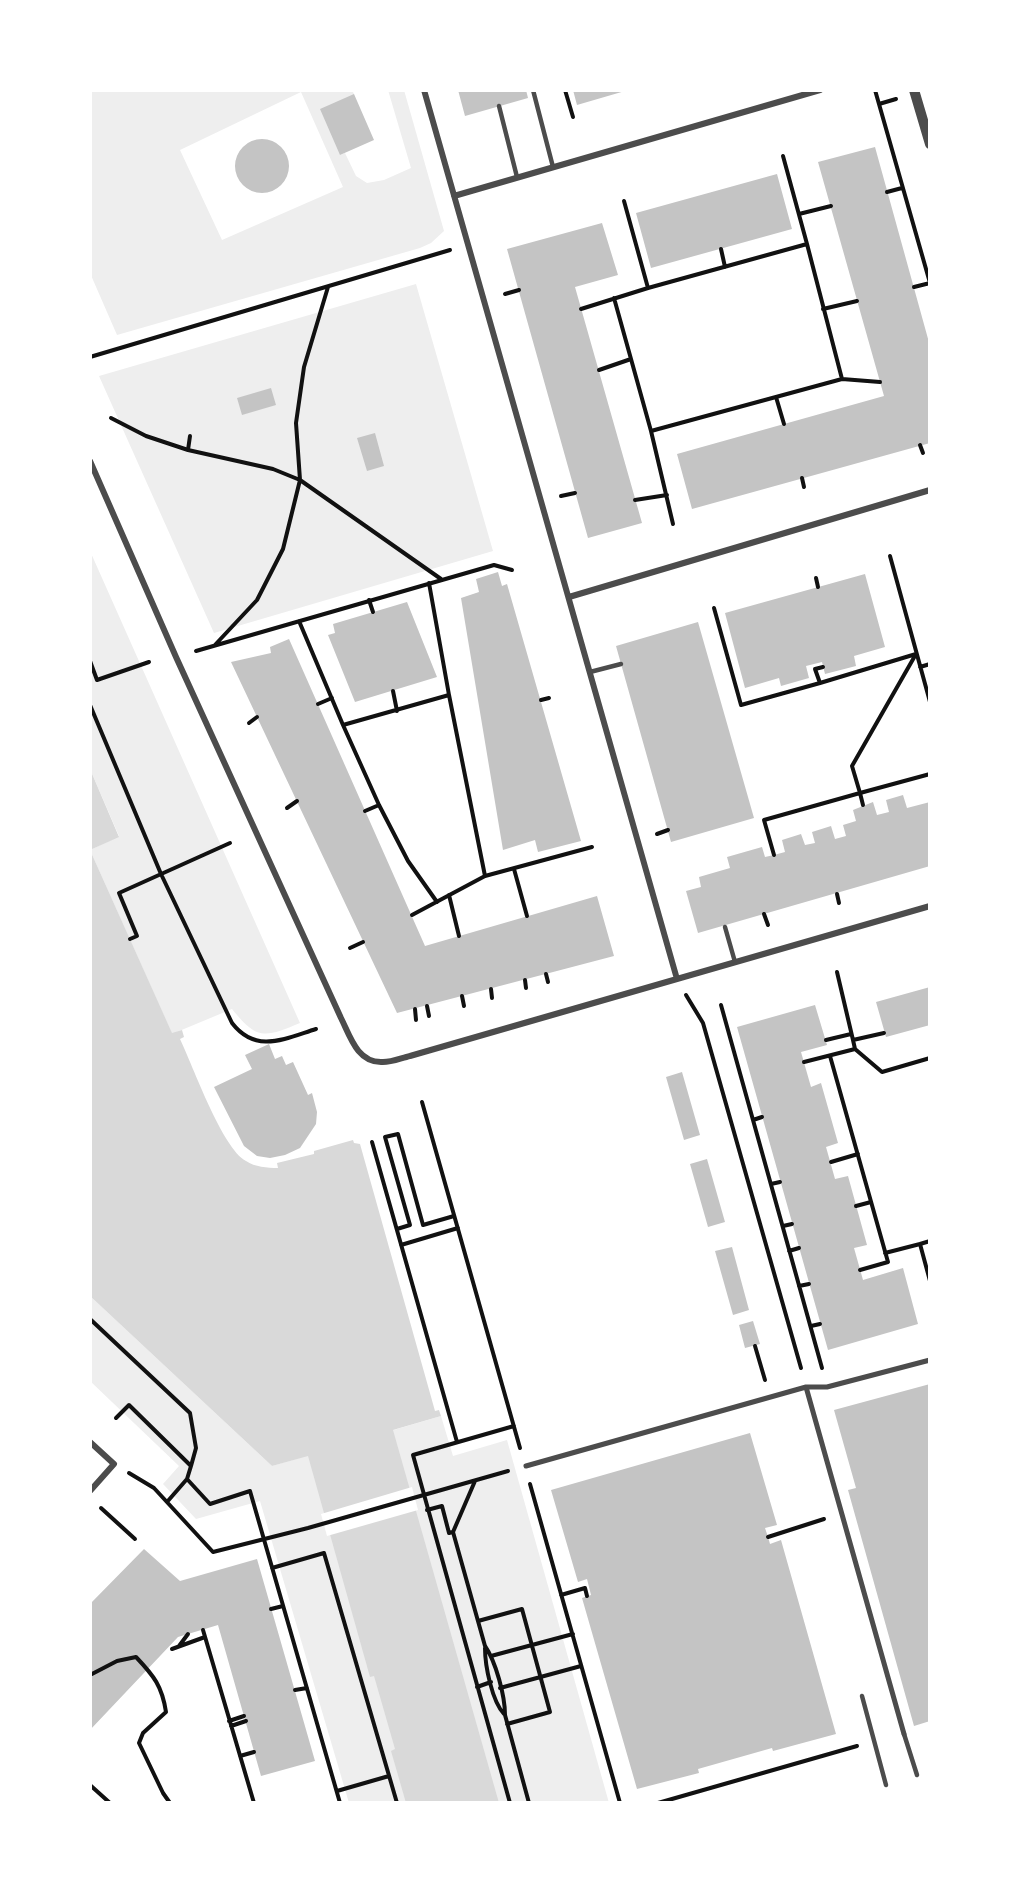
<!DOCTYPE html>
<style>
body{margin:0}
#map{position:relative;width:1020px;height:1893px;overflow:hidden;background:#fff;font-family:Arial,sans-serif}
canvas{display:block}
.frame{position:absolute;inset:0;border:92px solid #fff;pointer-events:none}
</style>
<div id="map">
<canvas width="1020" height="1893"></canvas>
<div class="frame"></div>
</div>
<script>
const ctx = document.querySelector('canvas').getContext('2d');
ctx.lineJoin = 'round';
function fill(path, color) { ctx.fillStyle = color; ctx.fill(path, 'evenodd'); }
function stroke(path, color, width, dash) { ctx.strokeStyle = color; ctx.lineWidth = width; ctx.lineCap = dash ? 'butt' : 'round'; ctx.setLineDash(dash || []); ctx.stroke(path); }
fill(new Path2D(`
 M90 90H352L354 94 340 155 345 153 356 176 367 183 384 180 411 168 388 90H404L444 231 431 243 420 248 117 335 90 273ZM301 92 343 187 222 240 180 150Z
 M416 284 493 551 214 633 99 376Z
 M90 551 300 1023C264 1038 257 1040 232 1009L172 1034 90 850 119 836 90 769Z
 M90 1296 272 1466 441 1416 453 1456 507 1440 609 1803H349L260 1501 196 1519 163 1484 179 1466 90 1381Z`), '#eee');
fill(new Path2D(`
 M90 769 119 837 90 850 172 1033 182 1030 184 1037 180 1039C193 1066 222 1148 246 1161 255 1167 267 1168 278 1168L277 1163 314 1154V1151L353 1140 354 1143 360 1144 435 1411 439 1410 441 1416 393 1430 499 1803H406L391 1751 395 1749 374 1676 370 1677 308 1456 272 1466 90 1296Z`), '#d9d9d9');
fill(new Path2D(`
 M412 1487 418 1510 327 1536 321 1514Z`), '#fff');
fill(new Path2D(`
 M458 90H526L528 98 465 116Z
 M573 90H625V91L577 105Z
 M354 94 374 140 340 155 320 109Z
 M235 166a27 27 0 1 1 54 0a27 27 0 1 1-54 0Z
 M875 147 930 346V443L692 509 677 454 884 396 818 162Z
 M777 174 792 229 651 268 636 213Z
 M602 223 618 275 575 287 642 523 588 538 507 249Z
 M271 388 276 405 242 415 237 398Z
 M375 433 384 466 367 471 357 438Z
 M498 572 502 586 507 584 581 841 538 852 535 840 503 850 461 598 479 592 476 579Z
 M865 574 885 647 854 656 856 666 825 674 822 662 806 666 809 678 781 686 779 678 745 688 725 613Z
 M407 602 437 677 355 702 328 635 335 633 333 624Z
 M698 622 754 818 671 842 616 646Z
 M289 639 425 946 597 896 614 956 397 1013 231 662 271 653 270 647Z
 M903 795 907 808 930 802V866L698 933 686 891 701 887 699 877 730 868 727 857 762 847 765 857 774 855 785 852 782 840 801 834 805 845 815 843 812 832 831 826 835 839 846 836 843 825 856 821 853 810 873 802 877 815 889 812 886 800Z
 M930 987V1025L886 1037 876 1002Z
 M815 1005 827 1045 801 1052 811 1087 821 1083 838 1143 826 1147 835 1179 848 1176 867 1245 854 1248 863 1280 903 1268 918 1324 828 1350 737 1027Z
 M269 1044 275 1059 282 1056 286 1065 293 1062 308 1095 312 1093 317 1112 316 1124 300 1148 285 1155 270 1158 257 1156 244 1146 214 1087 252 1069 245 1055Z
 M682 1072 700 1135 684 1140 666 1077Z
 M707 1159 725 1222 708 1227 690 1164Z
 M732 1247 749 1310 733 1315 715 1251Z
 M753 1321 760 1344 745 1348 739 1325Z
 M930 1384V1721L914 1726 848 1490 856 1488 834 1410Z
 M750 1433 777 1525 765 1528 768 1537 770 1544 781 1540 836 1734 773 1751 772 1748 698 1769 699 1773 637 1789 582 1598 591 1595 587 1579 578 1582 551 1490Z
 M144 1549 180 1581 257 1559 315 1761 261 1776 218 1625 178 1637 90 1730V1604Z`), '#c4c4c4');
stroke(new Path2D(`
 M565 90 573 117
 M875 90 930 283 914 287
 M879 104 896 99
 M887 192 902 188
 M624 201 648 288 807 244 783 156
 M799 214 831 206
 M721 249 725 267
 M505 294 519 290
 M581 309 648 288
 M823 309 857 301
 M90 357 450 250
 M631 359 651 431 673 524
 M599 370 631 359 614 298
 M842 379 880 382
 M776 397 784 424
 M111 418 146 436 188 450 273 469 300 480 441 579
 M651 431 842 379 807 244
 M920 445 923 453
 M188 450 190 436
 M802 478 804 487
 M561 496 575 493
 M635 500 667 495
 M890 556 930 702
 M816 578 818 587
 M429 583 449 695
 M369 600 373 612
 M714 608 741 705 820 683
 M299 621 343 725
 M214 646 257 600 283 549 300 480 296 423 304 367 328 287
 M196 651 494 565 512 570
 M90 661 97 680 149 662
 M823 667 815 669 820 683 916 654
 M920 667 930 664
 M393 691 397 711
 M541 700 549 698
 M318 704 332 698
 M90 705 161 874 232 1023C256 1054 284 1039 316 1029
 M249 723 257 717
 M863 805 860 793 930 774
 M287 808 297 801
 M365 811 379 805
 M657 834 668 830
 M774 855 764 820 860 793 852 766 916 654
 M514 869 527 916
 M837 894 839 903
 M449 895 459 936
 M437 902 408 861 379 805 343 725 449 695 485 876 592 847
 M764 914 768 925
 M412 915 485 876
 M130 939 137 936 119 893 230 843
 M350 948 363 942
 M837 972 853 1040 884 1033
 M546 974 548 982
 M525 980 526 988
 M491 989 492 998
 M686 995 703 1023 801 1368
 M462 996 464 1006
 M721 1005 822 1368
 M427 1006 429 1016
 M415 1009 416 1020
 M826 1040 851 1034
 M855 1049 882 1072 930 1058
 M830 1056 888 1262 860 1270
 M804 1062 855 1049 853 1040
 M422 1102 520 1448
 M753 1120 762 1117
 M372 1142 457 1442
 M831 1162 858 1154
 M771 1184 780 1182
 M856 1206 871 1202
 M783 1226 792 1224
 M397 1229 410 1225 385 1137 398 1134 423 1225 454 1216
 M930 1241 920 1244 930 1281
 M401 1245 458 1228
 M789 1251 799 1248
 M885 1253 920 1244
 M799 1286 809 1284
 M90 1319 190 1413 196 1448 191 1466 129 1405 116 1418
 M811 1326 820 1324
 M755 1346 765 1380
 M191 1466 187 1479 210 1504 250 1491 340 1803
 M129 1473 154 1488 213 1552 308 1528 508 1471
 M475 1481 453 1532 485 1646C496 1662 505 1696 505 1715L529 1803
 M530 1484 620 1803
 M167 1502 187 1479
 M101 1508 135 1539
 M427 1510 442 1506 449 1533 453 1532
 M768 1537 824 1519
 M272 1568 324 1553 397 1803
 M561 1595 585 1588 587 1596
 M271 1609 283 1606
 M478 1621 522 1609 550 1712 507 1724
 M203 1630 254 1803
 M179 1646 188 1634
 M485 1648C485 1666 492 1701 504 1714
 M172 1649 205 1637
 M491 1656 573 1634
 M90 1675 117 1661 136 1657C154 1676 162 1686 166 1712L143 1733 139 1743 163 1793 170 1803
 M477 1687 491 1682
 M500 1688 581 1666
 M295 1690 307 1688
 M229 1721 244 1716
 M231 1726 246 1721
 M240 1756 254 1752
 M90 1785 110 1803
 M337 1791 389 1776
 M510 1803 413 1455 514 1426
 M658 1803 857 1746`), '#111', 4);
stroke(new Path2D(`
 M533 90 553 167
 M499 106 517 177
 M590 672 621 664
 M725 927 735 962
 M862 1696 886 1785
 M904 1734 917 1775`), '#4c4c4c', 4.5);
stroke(new Path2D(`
 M806 1387 904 1734
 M526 1466 806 1387H827L930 1360`), '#4c4c4c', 5);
stroke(new Path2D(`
 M424 90 677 979
 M454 196 820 90
 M90 461 176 657 341 1018C350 1036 357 1062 381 1062 390 1063 401 1058 410 1056L930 906
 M569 597 930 490
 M90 1442 114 1464 90 1491`), '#4c4c4c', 6);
stroke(new Path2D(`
 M914 90 930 144`), '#4c4c4c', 10);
stroke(new Path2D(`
 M930 90V91`), '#707070', 1.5);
</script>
